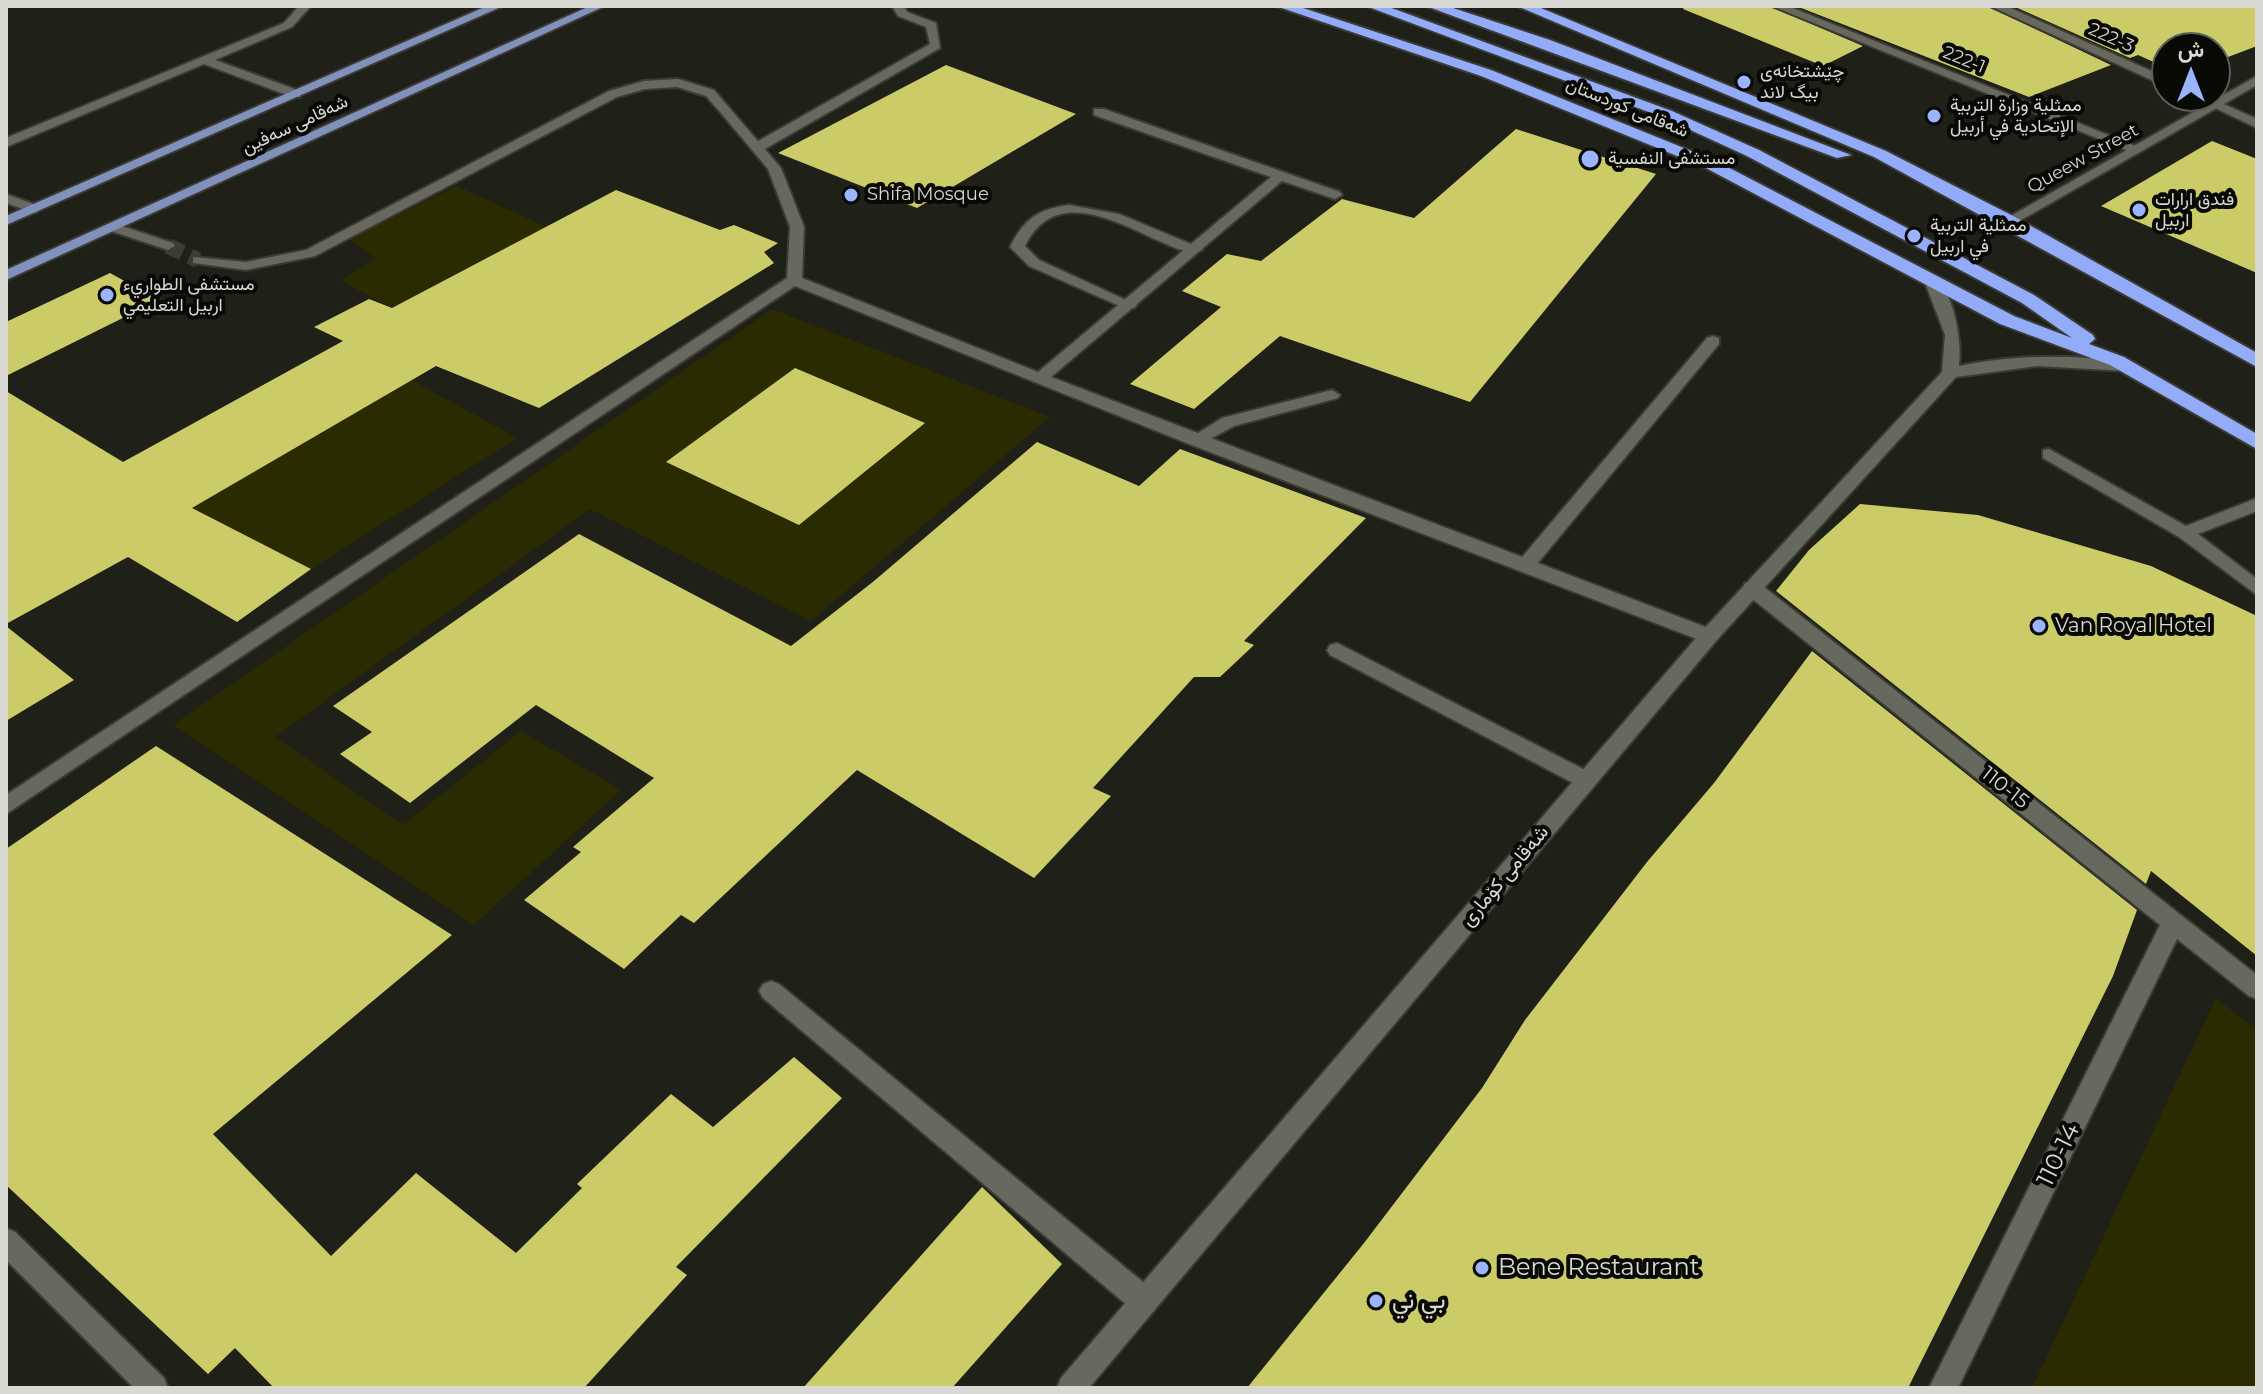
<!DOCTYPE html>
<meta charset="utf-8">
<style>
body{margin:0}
#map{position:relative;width:2263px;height:1394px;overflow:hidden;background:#1f2017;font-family:Montserrat,Vazirmatn,sans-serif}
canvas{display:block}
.frame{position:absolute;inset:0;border:8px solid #d8d9d3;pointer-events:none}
.north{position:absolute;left:2151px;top:32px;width:80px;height:80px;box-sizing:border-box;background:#090906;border:2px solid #5c5c58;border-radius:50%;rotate:0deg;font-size:22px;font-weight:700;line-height:32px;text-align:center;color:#d8d9d3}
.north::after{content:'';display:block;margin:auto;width:28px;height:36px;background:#9cb4fd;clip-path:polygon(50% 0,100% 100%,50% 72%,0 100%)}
</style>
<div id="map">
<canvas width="2263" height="1394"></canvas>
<div class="frame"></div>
<div class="north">ش</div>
</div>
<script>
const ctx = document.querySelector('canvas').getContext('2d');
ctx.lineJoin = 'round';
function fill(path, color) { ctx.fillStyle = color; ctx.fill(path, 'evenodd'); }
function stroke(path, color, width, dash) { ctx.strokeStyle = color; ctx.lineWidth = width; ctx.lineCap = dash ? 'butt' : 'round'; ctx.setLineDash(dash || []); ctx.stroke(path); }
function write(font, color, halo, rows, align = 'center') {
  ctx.font = font + ' Montserrat,Vazirmatn,sans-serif'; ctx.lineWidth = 8; ctx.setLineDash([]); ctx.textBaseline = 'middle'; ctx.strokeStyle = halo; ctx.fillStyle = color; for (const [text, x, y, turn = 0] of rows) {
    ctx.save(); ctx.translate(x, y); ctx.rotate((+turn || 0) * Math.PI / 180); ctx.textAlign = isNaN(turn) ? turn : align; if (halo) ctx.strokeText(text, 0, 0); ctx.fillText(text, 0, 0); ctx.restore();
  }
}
fill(new Path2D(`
 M457 186 547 227 392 308 341 281 375 258 349 239Z
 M772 309 1050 417 811 621 590 509 275 737 403 825 521 731 621 790 474 925 173 725Z
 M412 380 517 438 311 569 192 508Z
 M2216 998 2257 1030V1388H2032Z`), '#2b2b01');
fill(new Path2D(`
 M1684 6H1769L1863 46 1823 66 1683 9Z
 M1796 6H1987L2111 65 2029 97Z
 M2013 6H2257V46L2215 62V48H2167V68L2138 55 2130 58Z
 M946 65 1076 114 917 208 778 153Z
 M1516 129 1656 174 1470 402 1280 336 1194 409 1130 384 1221 307 1182 291 1227 254 1261 261 1342 199 1414 218Z
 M2212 141 2257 159V273L2101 206Z
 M616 190 720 230 734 225 778 243 764 252 774 263 539 408 436 366 192 508 311 569 237 622 128 557 6 624V391L123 462 343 341 314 327 369 299 392 308Z
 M110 273 159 300 6 376V322Z
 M795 368 925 423 799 525 666 462Z
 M1037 442 1139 486 1180 449 1366 518 1244 641 1254 645 1220 677H1194L1093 788 1111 796 1034 878 857 770 694 923 681 915 624 969 524 900 581 852 573 847 654 778 536 705 410 803 340 754 372 732 333 706 579 534 791 646 874 581Z
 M1860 504 1978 515 2151 566 2257 616V956L2151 871 2146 884 1776 591 1809 550Z
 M6 626 74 680 6 721Z
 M1812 651 2137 910 2113 976 1908 1388H1247L1364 1243 1482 1088 1525 1020 1647 862 1714 783Z
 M156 746 452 935 213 1134 331 1256 416 1173 516 1253 582 1188 577 1184 671 1094 713 1127 794 1057 842 1098 676 1267 687 1275 584 1388H274L235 1348 208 1374 6 1185V849Z
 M982 1187 1062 1264 952 1388H803Z`), '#cbcc68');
stroke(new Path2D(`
 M168 246 198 260`), '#3b3c33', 16, [16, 8]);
const lane = new Path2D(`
 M299 6H311L292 27 215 60 300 91V97H292L204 64 6 147V138L284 23Z
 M892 6H904L907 12 936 23 940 48 763 150H753V144L930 44 926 27 898 16Z
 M6 194 39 206 41 209 34 213 6 203Z
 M1069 205 1119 214 1203 249C1176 271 1067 159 1025 246L1039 260 1137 305 1134 308H1124L1029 266 1010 247C1024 219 1038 209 1069 205Z
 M1713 336 1719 338V344L1532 570H1518L1516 566 1518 562 1707 338Z
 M1332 390 1340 395 1338 398 1234 426 1201 444 1195 445 1187 440 1222 418Z
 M2049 449 2186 526 2257 498V511L2198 534 2257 579V595L2179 537 2043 458V450Z
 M1337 643 1593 774 1597 780 1593 786H1579L1330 655 1327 650 1330 645Z
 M771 981 779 984 1154 1291 1158 1301 1154 1311 1144 1315 1134 1311 763 998 759 991 763 984Z`);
const street = new Path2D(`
 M1772 6H1788L2143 149 2131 152Z
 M1990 6H2006L2167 78V87Z
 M678 79 714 90 781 168 804 227 802 278 1038 372 1271 177 1094 115V109H1104L1340 192 1342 195 1335 199 1282 181 1051 377 1716 631 1719 636 1716 641H1702L1189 444 795 286 6 814V795L787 278 790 227 768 169 721 113 706 96 677 87 645 89 617 97 315 256 246 270 193 263V257L246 262 306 250 609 91 644 81Z
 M2190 96H2206L2257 119V128Z
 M113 223 173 243 175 246 168 250 108 230 106 227Z
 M1752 582 1759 583 2257 975V999L2249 996 2177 939 1958 1388H1929L2160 925 1745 593 1743 588 1745 583Z
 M6 1228 15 1232 164 1378 168 1388H134L6 1260Z`);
const secondary = new Path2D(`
 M2257 76V85L2014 224 2002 221Z
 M1931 276C1953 284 1963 344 1959 366 2015 354 2070 355 2126 361L2134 366 2126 371 2037 366 1956 377 1716 641 1089 1388H1057L1061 1378 1702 631 1942 372 1945 335 1924 280Z`);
const primary = new Path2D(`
 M487 6H503L6 225V216Z
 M590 6H605L6 280V270Z`);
const highway = new Path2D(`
 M1276 6H1297L1491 70 1716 161 2014 316 2072 338 2022 303 1747 156 1662 117 1366 6H1386L1672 111 1759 150 2034 295 2093 335 2095 339 2089 344 2124 357 2257 434V449L2110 365 2000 324 1704 167 1481 76Z
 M1426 6H1447L1550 40 1851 155 1837 158Z
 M1517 6H1536L1886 151 2015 217 2257 353V367L1874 157Z`);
stroke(lane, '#3b3b36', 4);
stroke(street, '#3b3b36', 4);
stroke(secondary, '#3b3b36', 4);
stroke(primary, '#3b3b36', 4);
stroke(highway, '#3b3b36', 4);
fill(lane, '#67685e');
fill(street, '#67685e');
fill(secondary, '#67685e');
fill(primary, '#8191bb');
fill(highway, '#93acf9');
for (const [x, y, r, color] of [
 [1744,82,8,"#9cb4fd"],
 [1934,116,8,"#9cb4fd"],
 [1590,159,10,"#9cb4fd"],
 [851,195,8,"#9cb4fd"],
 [2139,210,8,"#9cb4fd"],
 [1914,236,8,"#9cb4fd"],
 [107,295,8,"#9cb4fd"],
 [2039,626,8,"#9cb4fd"],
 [1482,1268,8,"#9cb4fd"],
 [1376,1301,8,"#9cb4fd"]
]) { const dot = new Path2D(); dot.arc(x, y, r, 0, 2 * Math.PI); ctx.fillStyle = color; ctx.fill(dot); stroke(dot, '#090906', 3); }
write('18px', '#d8d9d3', '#090906', [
 ["222-3",2111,38,24],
 ["222-1",1964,60,22],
 ["شەقامی کوردستان",1627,108,22],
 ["شەقامی سەفین",295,125,-25],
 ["Queew Street",2083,159,-29]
]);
write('18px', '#d8d9d3', '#090906', [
 ["چێشتخانەی",1760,72],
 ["بیگ لاند",1760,93],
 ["ممثلية وزارة التربية",1950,106],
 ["الإتحادية في أربيل",1950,127],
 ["مستشفى النفسية",1608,159],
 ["Shifa Mosque",867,195],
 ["فندق ارارات",2155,200],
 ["اربيل",2155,221],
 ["ممثلية التربية",1930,226],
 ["في اربيل",1930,247],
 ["مستشفى الطواريء",123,285],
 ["اربيل التعليمي",123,306]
], 'left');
write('20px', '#d8d9d3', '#090906', [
 ["Van Royal Hotel",2055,626]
], 'left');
write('20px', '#d8d9d3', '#090906', [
 ["110-15",2005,788,38],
 ["شەقامی کۆماری",1505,876,-50]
]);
write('24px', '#d8d9d3', '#090906', [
 ["110-14",2059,1155,-64]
]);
write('24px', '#d8d9d3', '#090906', [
 ["Bene Restaurant",1498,1268],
 ["بي ني",1392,1301]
], 'left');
</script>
